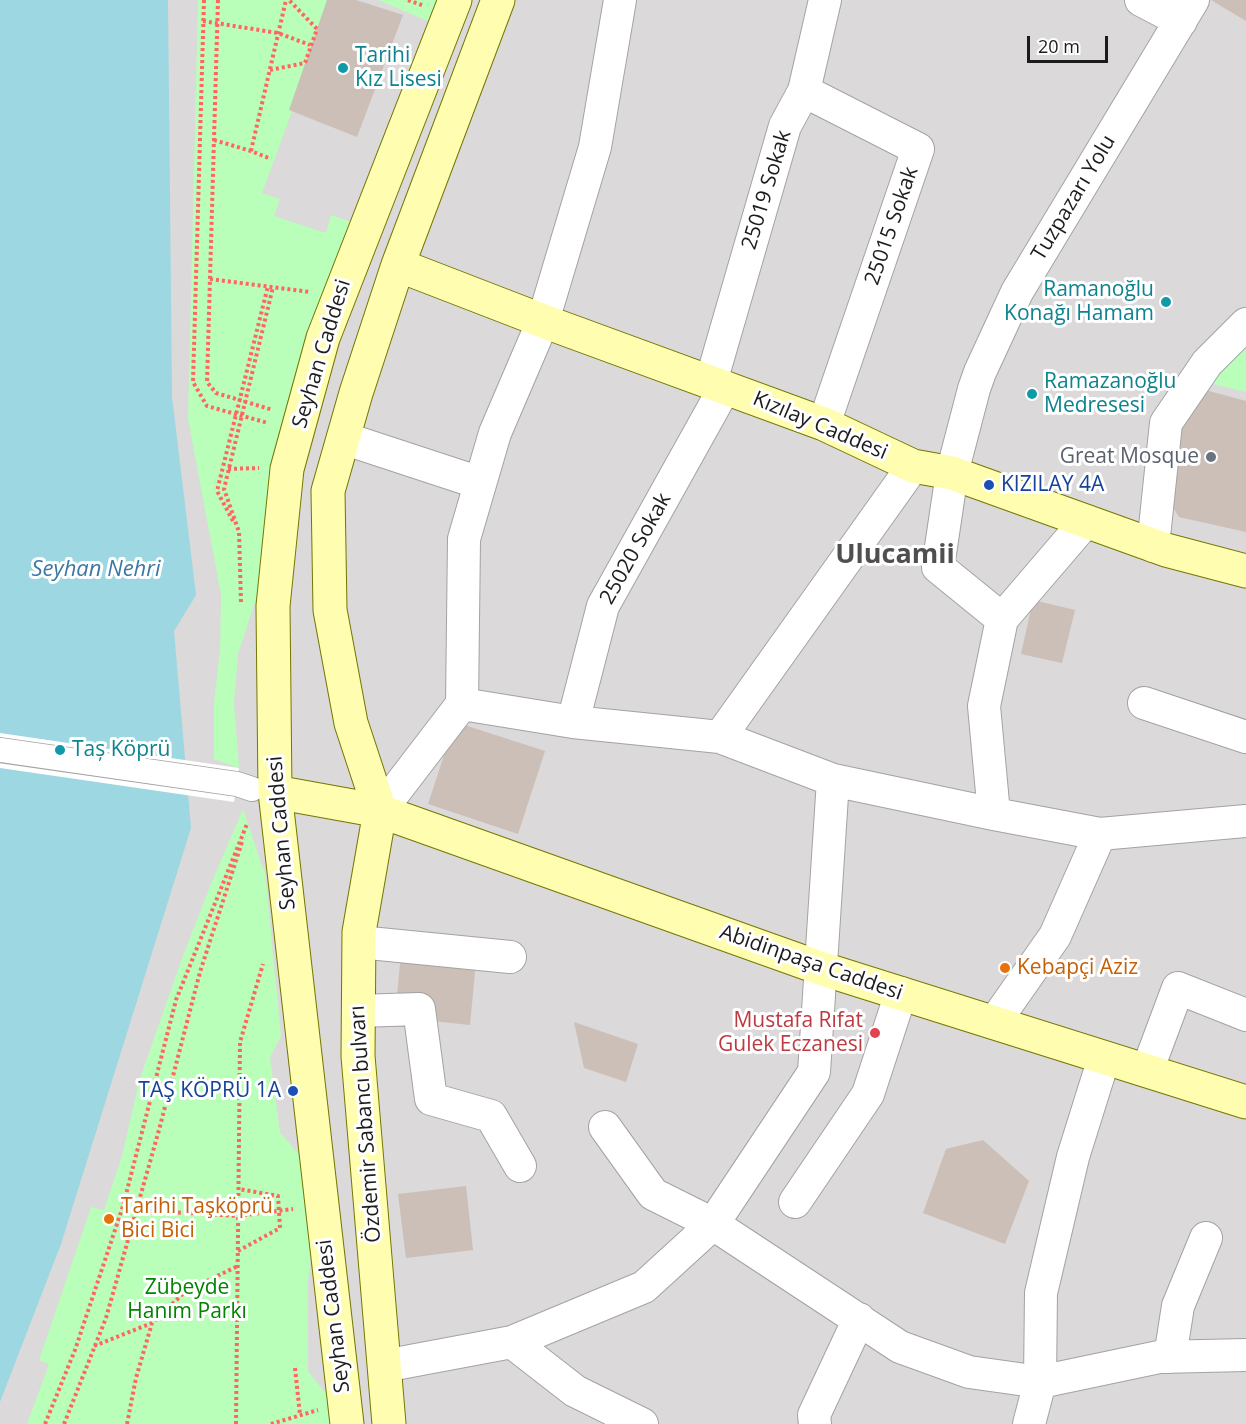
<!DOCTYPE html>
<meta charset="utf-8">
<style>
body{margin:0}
#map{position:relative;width:1246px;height:1424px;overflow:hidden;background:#efe9e1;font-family:"Open Sans",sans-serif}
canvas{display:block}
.scale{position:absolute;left:1027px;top:36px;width:81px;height:27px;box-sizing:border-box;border:3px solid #1c1c1c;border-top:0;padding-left:8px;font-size:18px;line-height:21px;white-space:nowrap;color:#1c1c1c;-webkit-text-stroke:4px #fff;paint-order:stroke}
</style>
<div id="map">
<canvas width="1246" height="1424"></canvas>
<div class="scale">20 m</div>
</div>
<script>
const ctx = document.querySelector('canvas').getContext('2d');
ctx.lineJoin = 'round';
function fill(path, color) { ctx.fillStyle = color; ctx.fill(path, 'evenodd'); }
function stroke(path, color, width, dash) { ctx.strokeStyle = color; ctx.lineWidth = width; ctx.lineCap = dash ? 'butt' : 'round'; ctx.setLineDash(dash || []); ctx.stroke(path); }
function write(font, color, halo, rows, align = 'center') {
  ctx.font = font + ' "Open Sans",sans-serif'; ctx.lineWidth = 6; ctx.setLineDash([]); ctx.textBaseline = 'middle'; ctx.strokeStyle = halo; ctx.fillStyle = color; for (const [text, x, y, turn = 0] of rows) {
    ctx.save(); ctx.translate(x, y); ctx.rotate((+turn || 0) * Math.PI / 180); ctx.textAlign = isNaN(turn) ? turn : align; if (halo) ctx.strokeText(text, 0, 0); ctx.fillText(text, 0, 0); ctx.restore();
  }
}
fill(new Path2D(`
 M0 0H1246V1424H0Z`), '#dbd9d9');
fill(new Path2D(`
 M198 0H333L262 193 280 199 274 216 326 233 331 215 357 224 288 432 258 593 238 654 234 703 239 768 214 759V703L220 650 221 595 188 419Z
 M378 0H440L430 22Z
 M1246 334V392L1201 381Z
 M243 809 262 866 265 871 281 1036 270 1057 280 1132 301 1157 311 1259 308 1282V1371L335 1405 337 1424H27L49 1364 39 1360 91 1207 104 1210 122 1156 139 1081 181 961 210 886Z`), '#b9feb9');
fill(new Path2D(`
 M0 0H168L172 397 196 595 174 631 191 828 61 1244 0 1402Z`), '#9dd7e1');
fill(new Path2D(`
 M0 733 239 768 234 802 0 768Z`), '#fff');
fill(new Path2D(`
 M327 0H356L403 15 357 137 289 110Z
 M1211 0H1246V21Z
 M1198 388 1246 401V532L1179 517 1169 501 1184 412 1194 410Z
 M1033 600 1075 610 1062 663 1021 654Z
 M455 722 545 751 518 834 428 804Z
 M401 953 476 961 470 1025 395 1017Z
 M574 1022 638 1044 626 1082 584 1068Z
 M983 1140 1029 1181 1005 1244 923 1213 946 1149Z
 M466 1186 473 1250 406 1258 398 1194Z`), '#cbbfb7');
const pedestrian = new Path2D(`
 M0 750 237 784 252 789`);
const minor = new Path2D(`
 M1141 0 1181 21
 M804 91 918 149 824 424
 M711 382 785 126 804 91 825 0
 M343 438 480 483
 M1153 546 1166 423 1207 363 1246 324
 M1002 619 938 567 952 473 974 389 980 372 1017 292 1193 0
 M1144 703 1246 737
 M462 704 573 722 720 737 833 780 994 814 1100 834 1246 821
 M573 722 603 606 725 387
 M720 737 913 466
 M380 811 462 704 464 539 495 433 543 321 595 147 620 0
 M994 814 984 706 1002 619 1086 521
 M359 942 510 957
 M358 1011 419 1009 431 1099 491 1116 520 1166
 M994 1023 1055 936 1100 834
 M1147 1071 1178 988 1246 1015
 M605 1127 653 1194 713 1224 900 1347 969 1372 1040 1382 1159 1357 1246 1355
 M795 1202 868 1094 901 993
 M512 1342 575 1391 642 1424
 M1170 1357 1178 1306 1206 1238
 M384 1366 512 1342 644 1287 713 1224 814 1072 833 780
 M815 1424 814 1415 859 1319
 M1029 1424 1040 1382 1041 1293 1073 1157 1104 1058`);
const secondary = new Path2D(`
 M398 265 543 321 824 424 913 466 952 473 1166 550 1246 571
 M275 792 380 811 820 968 1246 1102
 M347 1424 275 792 273 606 287 469 323 338 455 0
 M389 1424 358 1056 359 932 380 811 351 723 330 610 328 491 356 393 398 265 498 0`);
stroke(pedestrian, '#a3a3a3', 26);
stroke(minor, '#a3a3a3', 34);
stroke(secondary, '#737700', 35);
stroke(new Path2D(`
 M204 0 193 382 207 406 268 423
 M218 0 207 382 216 393 273 410
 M408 0 422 5
 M203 21 278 33 310 45
 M270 70 305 63 317 29 289 0
 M214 140 251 151 271 159
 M251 151 286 0
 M210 279 310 292
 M228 469 259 468
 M233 521 217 491 268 286
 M241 602 239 532 224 489 273 287
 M136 1210 238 1216 293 1209
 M238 1251 280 1228 278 1196 239 1189
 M94 1346 152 1323 186 1291 238 1266
 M295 1368 300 1415
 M45 1424 75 1350 123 1206 176 1000 247 824
 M64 1424 106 1318 159 1130 200 972 243 839
 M127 1424 136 1378 152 1323
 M236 1424 240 1042 263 964
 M271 1424 318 1410`), '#ff6662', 4, [3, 3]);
stroke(pedestrian, '#fff', 24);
stroke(minor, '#fff', 32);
stroke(secondary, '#fffdaf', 33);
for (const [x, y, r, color] of [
 [343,68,6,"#0f9aa8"],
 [1166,302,6,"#0f9aa8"],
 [1032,394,6,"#0f9aa8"],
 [1211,457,6,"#6b7280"],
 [989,485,6,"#1a4fb4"],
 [60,750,6,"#0f9aa8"],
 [1005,968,6,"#e8710a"],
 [875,1033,6,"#e0444e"],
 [293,1091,6,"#1a4fb4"],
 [109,1219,6,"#e8710a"]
]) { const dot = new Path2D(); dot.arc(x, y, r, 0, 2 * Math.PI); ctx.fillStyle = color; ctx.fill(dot); stroke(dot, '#fff', 2); }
write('21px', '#0d838f', '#fff', [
 ["Tarihi",355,56],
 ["Kız Lisesi",355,80],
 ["Ramanoğlu",1154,290,"right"],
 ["Konağı Hamam",1154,314,"right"],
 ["Ramazanoğlu",1044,382],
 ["Medresesi",1044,406],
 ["Taș Köprü",72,750]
], 'left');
write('21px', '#1c1c1c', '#fff', [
 ["25019 Sokak",767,190,-73],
 ["Tuzpazarı Yolu",1074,198,-59],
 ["25015 Sokak",892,226,-71],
 ["Seyhan Caddesi",322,354,-73],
 ["Kızılay Caddesi",820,426,23],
 ["25020 Sokak",636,549,-61],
 ["Seyhan Caddesi",282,833,-95],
 ["Abidinpaşa Caddesi",811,963,19],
 ["Özdemir Sabancı bulvarı",366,1124,-94],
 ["Seyhan Caddesi",334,1316,-97]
]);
write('21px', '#5b616d', '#fff', [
 ["Great Mosque",1199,457]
], 'right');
write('21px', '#164399', '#fff', [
 ["KIZILAY 4A",1001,485],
 ["TAŞ KÖPRÜ 1A",281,1091,"right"]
], 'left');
write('21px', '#c56008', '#fff', [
 ["Kebapçi Aziz",1017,968],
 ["Tarihi Taşköprü",121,1207],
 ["Bici Bici",121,1231]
], 'left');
write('21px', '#be3a42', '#fff', [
 ["Mustafa Rıfat",863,1021],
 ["Gulek Eczanesi",863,1045]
], 'right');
write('21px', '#028302', '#fff', [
 ["Zübeyde",187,1288],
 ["Hanım Parkı",187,1312]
]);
write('italic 22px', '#3c78a4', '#fff', [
 ["Seyhan Nehri",96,570]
]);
write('bold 27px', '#4f4f4f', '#fff', [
 ["Ulucamii",895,555]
]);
</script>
